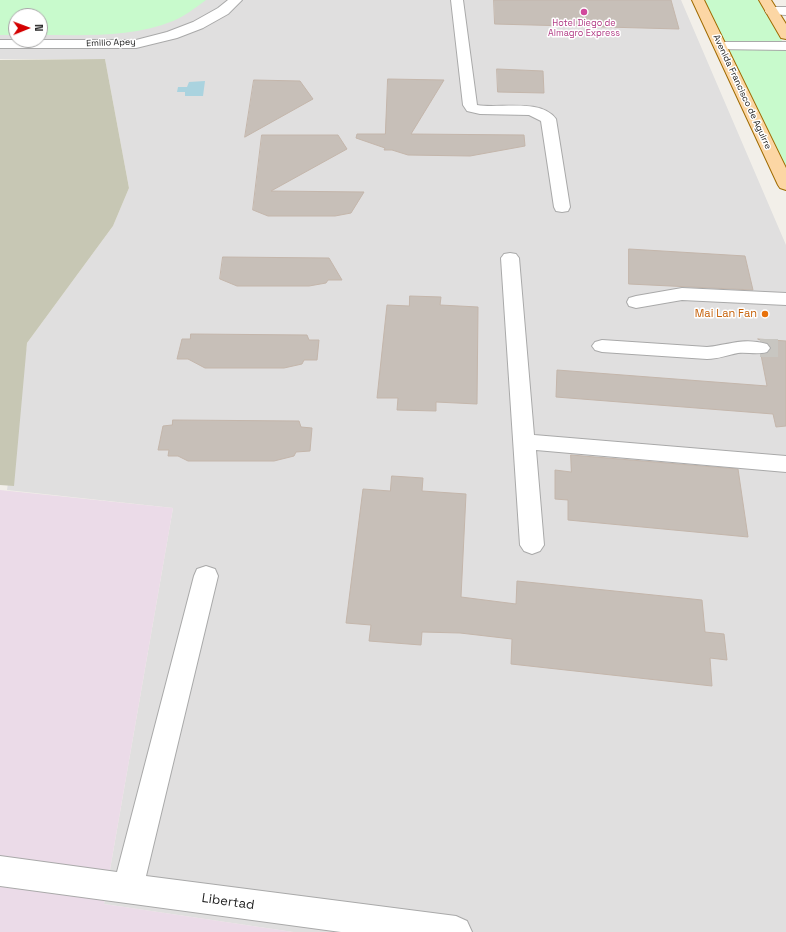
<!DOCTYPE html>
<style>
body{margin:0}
#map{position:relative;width:786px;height:932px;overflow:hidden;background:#f2efe9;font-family:"Space Grotesk",sans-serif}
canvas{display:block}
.north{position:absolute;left:8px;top:8px;width:40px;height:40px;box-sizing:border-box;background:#fff;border:1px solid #a7a7a7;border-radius:50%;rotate:89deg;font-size:11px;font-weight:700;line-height:16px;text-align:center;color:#222}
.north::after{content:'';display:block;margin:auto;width:14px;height:18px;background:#d40000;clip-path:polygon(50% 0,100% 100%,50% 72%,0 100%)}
</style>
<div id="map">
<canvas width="786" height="932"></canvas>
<div class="north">N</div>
</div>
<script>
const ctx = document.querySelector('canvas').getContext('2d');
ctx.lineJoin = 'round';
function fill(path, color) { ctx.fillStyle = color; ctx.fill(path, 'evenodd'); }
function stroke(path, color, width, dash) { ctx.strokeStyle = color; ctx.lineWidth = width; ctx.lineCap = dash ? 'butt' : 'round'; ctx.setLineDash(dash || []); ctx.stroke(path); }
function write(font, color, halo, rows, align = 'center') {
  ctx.font = font + ' "Space Grotesk",sans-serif'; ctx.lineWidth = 3; ctx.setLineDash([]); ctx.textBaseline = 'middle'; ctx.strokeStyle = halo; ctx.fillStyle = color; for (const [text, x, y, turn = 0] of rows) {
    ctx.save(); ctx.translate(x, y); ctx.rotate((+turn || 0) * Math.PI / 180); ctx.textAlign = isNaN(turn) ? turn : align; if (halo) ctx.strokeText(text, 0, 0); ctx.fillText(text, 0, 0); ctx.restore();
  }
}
fill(new Path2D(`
 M0 0H681L786 245V932H293L104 904 173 508 7 490 27 343 113 226 129 188 105 59H0ZM16 16H40V40H16Z`), '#e0dfdf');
fill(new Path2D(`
 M0 490 173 508 104 904 293 932H0Z`), '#ebdbe8');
fill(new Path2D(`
 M105 59 129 188 113 226 27 343 14 486 0 485V60Z`), '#c7c7b4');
fill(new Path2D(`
 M0 0H206C195 8 185 16 173 21 131 38 84 35 40 35V16H16V35H0Z
 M704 0H759L786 48V168Z`), '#c8facc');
fill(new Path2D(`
 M205 81 203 96H185V92H177L178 87H187L189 82Z`), '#aad3df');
const building = new Path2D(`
 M494 0H671L679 29 495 24Z
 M497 69 543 71 544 93 498 92Z
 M388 79 444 80 411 134 524 135 525 146 470 156 408 155 392 150H384L385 148 356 138 357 134H385Z
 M254 80 300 81 313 99 245 137Z
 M262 135H338L347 149 271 191 364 192 351 213 335 216H268L253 210Z
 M629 249 745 256 753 290 629 284Z
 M223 257 329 258 342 280H328L326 283 309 286H237L220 279Z
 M410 296 441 297 440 305 478 307 477 404 436 402V411L397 410 398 398H377L387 305 409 306Z
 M191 334 307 335 309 340H319L317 360H304L302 364 284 368H205L188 359H177L182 339H190Z
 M758 339 786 341V426L776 427 773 414 556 397 557 370 767 386 761 355 767 353 772 348 767 343Z
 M173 420 299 421 301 427 312 428 310 451 296 452 294 456 274 461H188L178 456H168L169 450H158L163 426 172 425Z
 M571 455 738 469 748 537 568 520V500L555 499V470L571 472Z
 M392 476 423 478 422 491 466 494 461 597 516 604 517 581 702 600 705 632 724 634 727 660 710 658 712 686 511 664 512 639 460 633 422 632 421 645 369 641 371 625 346 623 363 489 390 491Z`);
fill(building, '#c7bfb8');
stroke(building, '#c4b6ab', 1);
stroke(new Path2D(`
 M760 348H786`), '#c8c6c1', 18, [18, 9]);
const minor = new Path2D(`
 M228 0H242L228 14 203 28 177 38 136 48H0V40H136L167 32 193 22 218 8Z
 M451 0H463L477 105C499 109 541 98 556 119L570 207 568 211 562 212 556 211 554 207 541 121 529 115 480 114 467 111 463 105Z
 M772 7H786V15L767 14 765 11 767 8Z
 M721 42H786V50L716 49 714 46 716 43Z
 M510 253 516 254 519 258 534 435 786 456V472L536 450 544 545 540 551 532 554 524 551 520 545 501 258 504 254Z
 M682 288 786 293V305L682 300 636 308 629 306 627 302 629 298 636 296Z
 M602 340 707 347C729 345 743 337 767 344L770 348 767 352C757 355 748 352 738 353 728 355 718 359 707 359L602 352 595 350 592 346 595 342Z
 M206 566 215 569 218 576 146 876 456 916 467 921 472 932H341L0 886V856L117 872 194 576 197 569Z`);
const major = new Path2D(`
 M692 0H704L786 168V190L780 188 778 185Z
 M759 0H771L786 24V39L781 38Z`);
stroke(minor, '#a9a9a9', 2);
stroke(major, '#a06b00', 2);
fill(minor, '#fff');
fill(major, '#fcd6a4');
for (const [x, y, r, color] of [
 [584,12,4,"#d1479c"],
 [765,314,4,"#e8710a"]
]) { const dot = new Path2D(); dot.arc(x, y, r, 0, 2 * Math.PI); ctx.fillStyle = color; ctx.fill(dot); stroke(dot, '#fff', 1.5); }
write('9px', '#b23c85', '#fff', [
 ["Hotel Diego de",584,24],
 ["Almagro Express",584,34]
]);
write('9px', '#222', '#fff', [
 ["Emilio Apey",111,43,-2],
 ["Avenida Francisco de Aguirre",742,92,65]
]);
write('11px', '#c56008', '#fff', [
 ["Mai Lan Fan",757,314]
], 'right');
write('13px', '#222', '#fff', [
 ["Libertad",228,902,8]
]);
</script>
